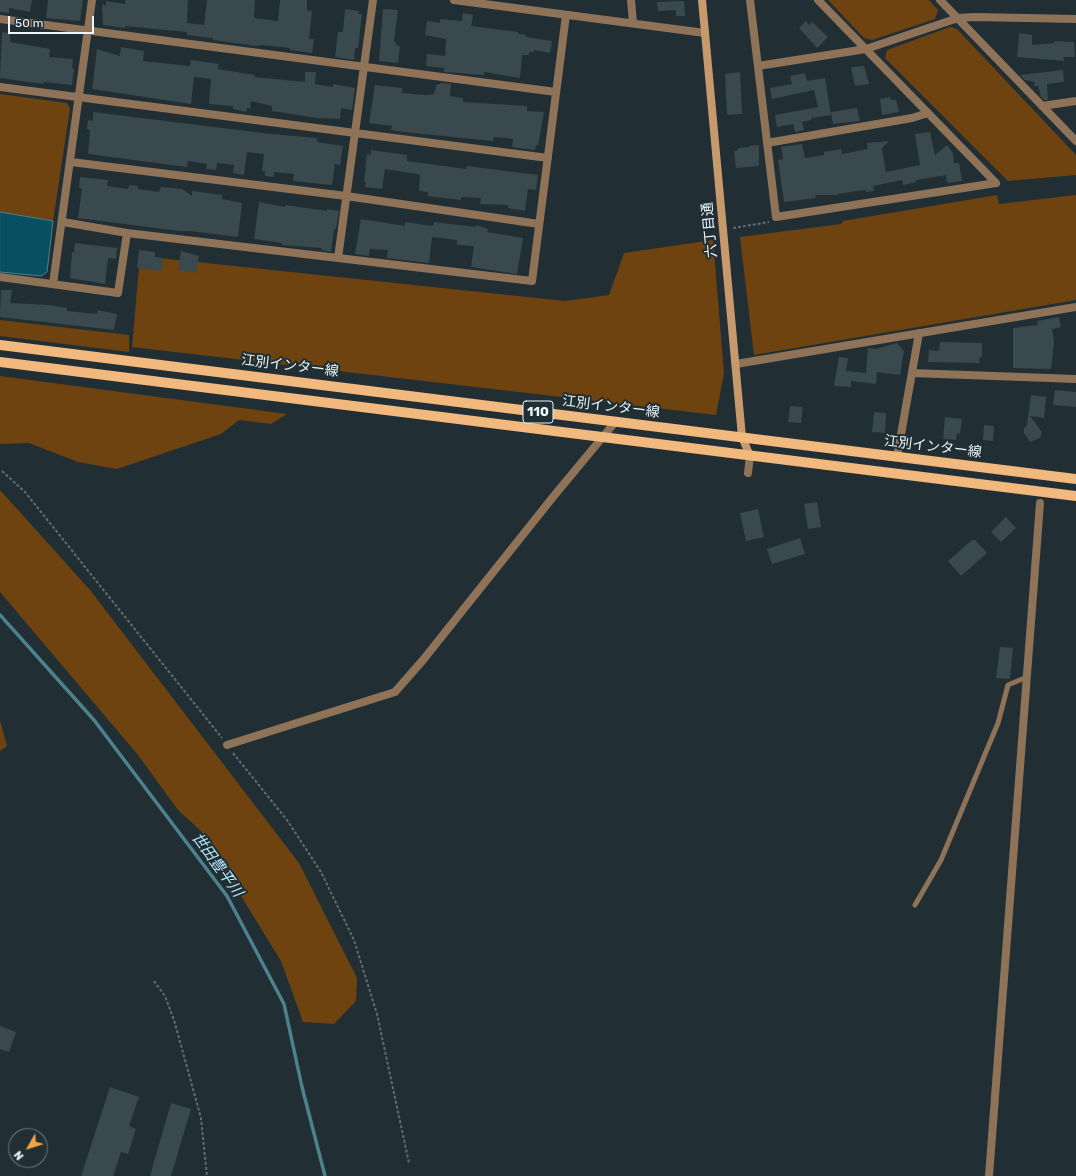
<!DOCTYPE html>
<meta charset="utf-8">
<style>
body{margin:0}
#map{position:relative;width:1076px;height:1176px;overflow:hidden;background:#212f34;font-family:Rubik,sans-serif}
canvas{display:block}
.north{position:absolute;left:8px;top:1128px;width:40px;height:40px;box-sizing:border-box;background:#212f34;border:1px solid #727e82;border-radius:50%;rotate:231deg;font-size:11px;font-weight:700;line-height:16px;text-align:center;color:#ecf5f8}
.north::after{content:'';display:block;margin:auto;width:14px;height:18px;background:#f5a346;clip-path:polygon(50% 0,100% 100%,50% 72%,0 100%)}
.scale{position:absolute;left:8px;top:16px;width:86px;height:18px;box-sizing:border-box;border:2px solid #ecf5f8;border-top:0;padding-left:5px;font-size:12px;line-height:14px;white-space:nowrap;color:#ecf5f8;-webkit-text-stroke:3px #212f34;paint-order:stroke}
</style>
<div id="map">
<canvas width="1076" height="1176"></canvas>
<div class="north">N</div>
<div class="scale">50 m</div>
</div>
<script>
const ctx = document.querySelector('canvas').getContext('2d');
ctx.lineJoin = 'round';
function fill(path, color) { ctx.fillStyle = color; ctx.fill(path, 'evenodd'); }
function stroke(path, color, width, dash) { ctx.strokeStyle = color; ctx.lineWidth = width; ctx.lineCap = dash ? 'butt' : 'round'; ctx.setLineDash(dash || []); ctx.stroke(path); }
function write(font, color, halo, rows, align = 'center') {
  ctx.font = font + ' Rubik,"Noto Sans JP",sans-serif'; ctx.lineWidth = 4; ctx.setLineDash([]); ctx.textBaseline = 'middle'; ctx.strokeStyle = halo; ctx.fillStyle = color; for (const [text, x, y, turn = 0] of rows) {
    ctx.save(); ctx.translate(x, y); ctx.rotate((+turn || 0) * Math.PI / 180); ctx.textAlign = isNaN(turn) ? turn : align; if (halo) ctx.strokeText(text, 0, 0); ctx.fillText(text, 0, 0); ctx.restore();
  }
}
fill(new Path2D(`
 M828 0H929L938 10 935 19 872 40 864 38Z
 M950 27 957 29 1076 155V175L1008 181 885 58 887 50Z
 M0 94 67 103 70 109 53 221 0 212Z
 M997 195 999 204 1076 195V300L754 355 740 237 841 224 843 221Z
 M713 240 724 373 716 415 132 347 140 256 565 301 609 295 624 253Z
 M0 320 129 335V352L0 336Z
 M0 376 287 414 271 424 239 420 221 434 117 469 78 462 29 443 0 444Z
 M0 490 90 590 299 863 357 978 356 1001 334 1024 303 1022 281 961 201 831 178 810 138 755 0 592Z
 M0 720 7 746 0 751Z`), '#6e430f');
const water = new Path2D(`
 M0 212 53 221 47 272 41 276 0 272Z`);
fill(water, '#074f61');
stroke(water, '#4c818e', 1);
stroke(new Path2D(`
 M0 615 94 720 227 896 284 1004 302 1087 325 1176`), '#4c818e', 3.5);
fill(new Path2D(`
 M0 0H32L30 12 9 8V13L0 12Z
 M48 0H83L80 21 46 18Z
 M125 0H188L187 23 204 25 207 0H255L254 18 278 21 280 0H307V10L312 11 309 39H314L312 53 290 50V48L262 45 256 46 213 40V38L187 35V32L125 26V28L103 25 102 4 106 6V1L125 4Z
 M684 1 685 16H676V10L658 11 657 2Z
 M345 9 359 11 358 14H362L358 48H355L354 60 335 57 338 32H343Z
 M383 9 398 10 394 41 396 42V45L400 46 398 63 379 61Z
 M463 13 473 15 471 26 518 32V34L526 35V37L552 41 550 53 534 50V52H529V55H522L520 78 484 72V75L444 72V68L426 66 427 54 445 56 446 39 425 35 427 21 440 23V19L462 21Z
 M806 21 809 25 812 22 828 37 817 48 799 28Z
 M2 32 10 33V42L50 49 49 57 73 59 72 68 74 69 72 85 44 82 43 84 0 78Z
 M1019 33 1032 35V45L1054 43V41L1074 42 1075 57H1063L1065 61 1017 57Z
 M121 47 144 51 143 61 190 66 191 60 219 64 218 69 255 75 254 77 305 82V72H316L315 84 333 87V84L355 88 352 110 341 108 340 119 324 118V119L272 111V106L251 101 250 109 247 108 246 112 233 109V106L209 104 211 79 194 77 191 104 92 89 97 49 120 56Z
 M864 66 869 84 855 86 851 67Z
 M1063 70 1064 82 1047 84 1048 100H1044L1041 97 1038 86H1034L1035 82 1025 80 1020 75Z
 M740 72 742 114 727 115 725 74Z
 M805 73 807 81 825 78 831 115 811 118V120L802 122 804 130 795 132 793 124 777 127 775 115 818 107 814 90 772 99 770 88 792 84 790 76Z
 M442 83 451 84 450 96 463 98V102L527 106V111L544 112 538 146 536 145 535 150 512 147 513 139 494 137 493 141 404 132 391 130 392 126 369 123 375 85 402 88V93L425 95 434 94 436 85Z
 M890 97 891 100H896L899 112 882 115 880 99Z
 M857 108 860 121 833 124 831 112Z
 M93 112 271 134 317 138V142L343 146 340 165 335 164 332 185 293 181 294 174 274 172V177L265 176V171H262L264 154 247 152 244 175 233 173 234 165 217 163 216 170 206 169 207 164 188 161 187 167 88 154 90 130 87 129 88 120 93 121Z
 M930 132 935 155 947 145 953 153 954 163H959L962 181 947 183 946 175 916 180V182L903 185 902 180 873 186 874 191 866 192 865 190 837 194V195H815L816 198 784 202 778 160 783 159 781 147 802 144 805 158 824 155V152L841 149 842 154 868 149 867 143 889 141 882 148 886 172 920 165 915 134Z
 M759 145V166L736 168 734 151 738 150V148L749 147V146Z
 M371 150 407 155V161L466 169 467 166 538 175 536 190 528 189 525 211 508 208V205L480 204 481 198 461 197V200L428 196V192L419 191 420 175 417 174 385 169 382 189 365 187 366 182H364L367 154 371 155Z
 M80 177 108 180 107 186 128 189 129 185 138 186V189L159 192 161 187 182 189 192 196V191L222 195V199L242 203 238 237 190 231H179L78 218 82 189 79 188Z
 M259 202 285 207V205L327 211V209L339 211 336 229H334L331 252 321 250 322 248 282 245V243L254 239Z
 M361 219 405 226V222L433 226 434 222 476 227V225L488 229 487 232 523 238 517 274 471 267 474 246 457 245V240L432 237 429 263 387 258 388 250 370 249 369 256 355 254Z
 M75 243 117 248 116 259 108 258 105 284 70 278 72 252 74 253Z
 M139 250 155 252V257L163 258 161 271 137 268Z
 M181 251 199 256 196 273 178 270Z
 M1 290H12L10 303 49 305 67 308V311L97 314 98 310 117 314 114 330 0 317Z
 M1059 317 1061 327 1052 329 1054 342 1051 369 1013 368V328L1038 325 1037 321Z
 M940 342 982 343V357L979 358 980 363 928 362 929 350 939 351Z
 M897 343 904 351 900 375 877 372 876 384 851 381V387L834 386 839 357 848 358 846 371 866 373 868 348 876 349Z
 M1055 390 1076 392V407L1053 405Z
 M1031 395 1046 397 1044 418 1030 416 1042 432 1040 438 1030 442 1024 433V428L1027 425Z
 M790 406 803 407 801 423 788 422Z
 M874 412 886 413 885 433 872 432Z
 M945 417 962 419 960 434 957 433 956 440 943 439Z
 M984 425 994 426 993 441 983 440Z
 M817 502 821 527 808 529 804 504Z
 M758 509 764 537 746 541 740 513Z
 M1006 517 1016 528 1001 542 991 532Z
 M800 538 805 554 772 564 767 549Z
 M972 540H975L987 553 961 576 948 561Z
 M1000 647 1013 648 1010 679 996 678Z
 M0 1026 16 1032 9 1052 0 1049Z
 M110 1087 139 1097 129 1126 136 1129 128 1154 121 1152 113 1176H81Z
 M171 1103 191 1109 171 1176H150Z`), '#3a494d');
stroke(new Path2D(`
 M733 228 769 222
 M2 471 25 492 222 738
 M233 753 287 820 321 872 354 940 377 1014 409 1163
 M154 981 165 996 174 1020 201 1118 207 1176`), '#606d71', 2, [3, 2]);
stroke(new Path2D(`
 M915 905 941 860 998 723 1008 685 1027 677`), '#8f7358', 5);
stroke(new Path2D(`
 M454 0 705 33
 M631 0 633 23
 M750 0 776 217 996 183 818 0
 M940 0 1076 141
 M0 19 556 92
 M758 66 866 49 958 18 974 17 1076 19
 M0 87 548 158
 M1042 106 1076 101
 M767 143 912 118 928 113
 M71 162 346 196 539 224
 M63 222 127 233 532 281 566 15
 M338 258 373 0
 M0 277 118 293 127 233
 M53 284 92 0
 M736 364 1076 307
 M912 373 1076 379
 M897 457 919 333
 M748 473 750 456
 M227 745 395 692 423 660 553 497 616 421
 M989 1176 1040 503`), '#8f7358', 8);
stroke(new Path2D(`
 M702 0 742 437 750 456`), '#c79a6e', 8);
stroke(new Path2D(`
 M0 345 1076 479
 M0 362 1076 496`), '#f2b97f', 10);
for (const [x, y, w] of [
 [538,412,30]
]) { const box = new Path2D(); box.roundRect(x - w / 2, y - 11, w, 22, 3); ctx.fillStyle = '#212f34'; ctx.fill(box); stroke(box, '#ecf5f8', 1); }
write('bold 13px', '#ecf5f8', null, [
 ["110",538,412]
]);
write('14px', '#ecf5f8', '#212f34', [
 ["六丁目通",710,230,-95],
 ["江別インター線",290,366,7],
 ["江別インター線",611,407,7],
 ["江別インター線",933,447,7]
]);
write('italic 15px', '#b4e8fa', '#212f34', [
 ["世田豊平川",217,865,54]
]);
</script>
